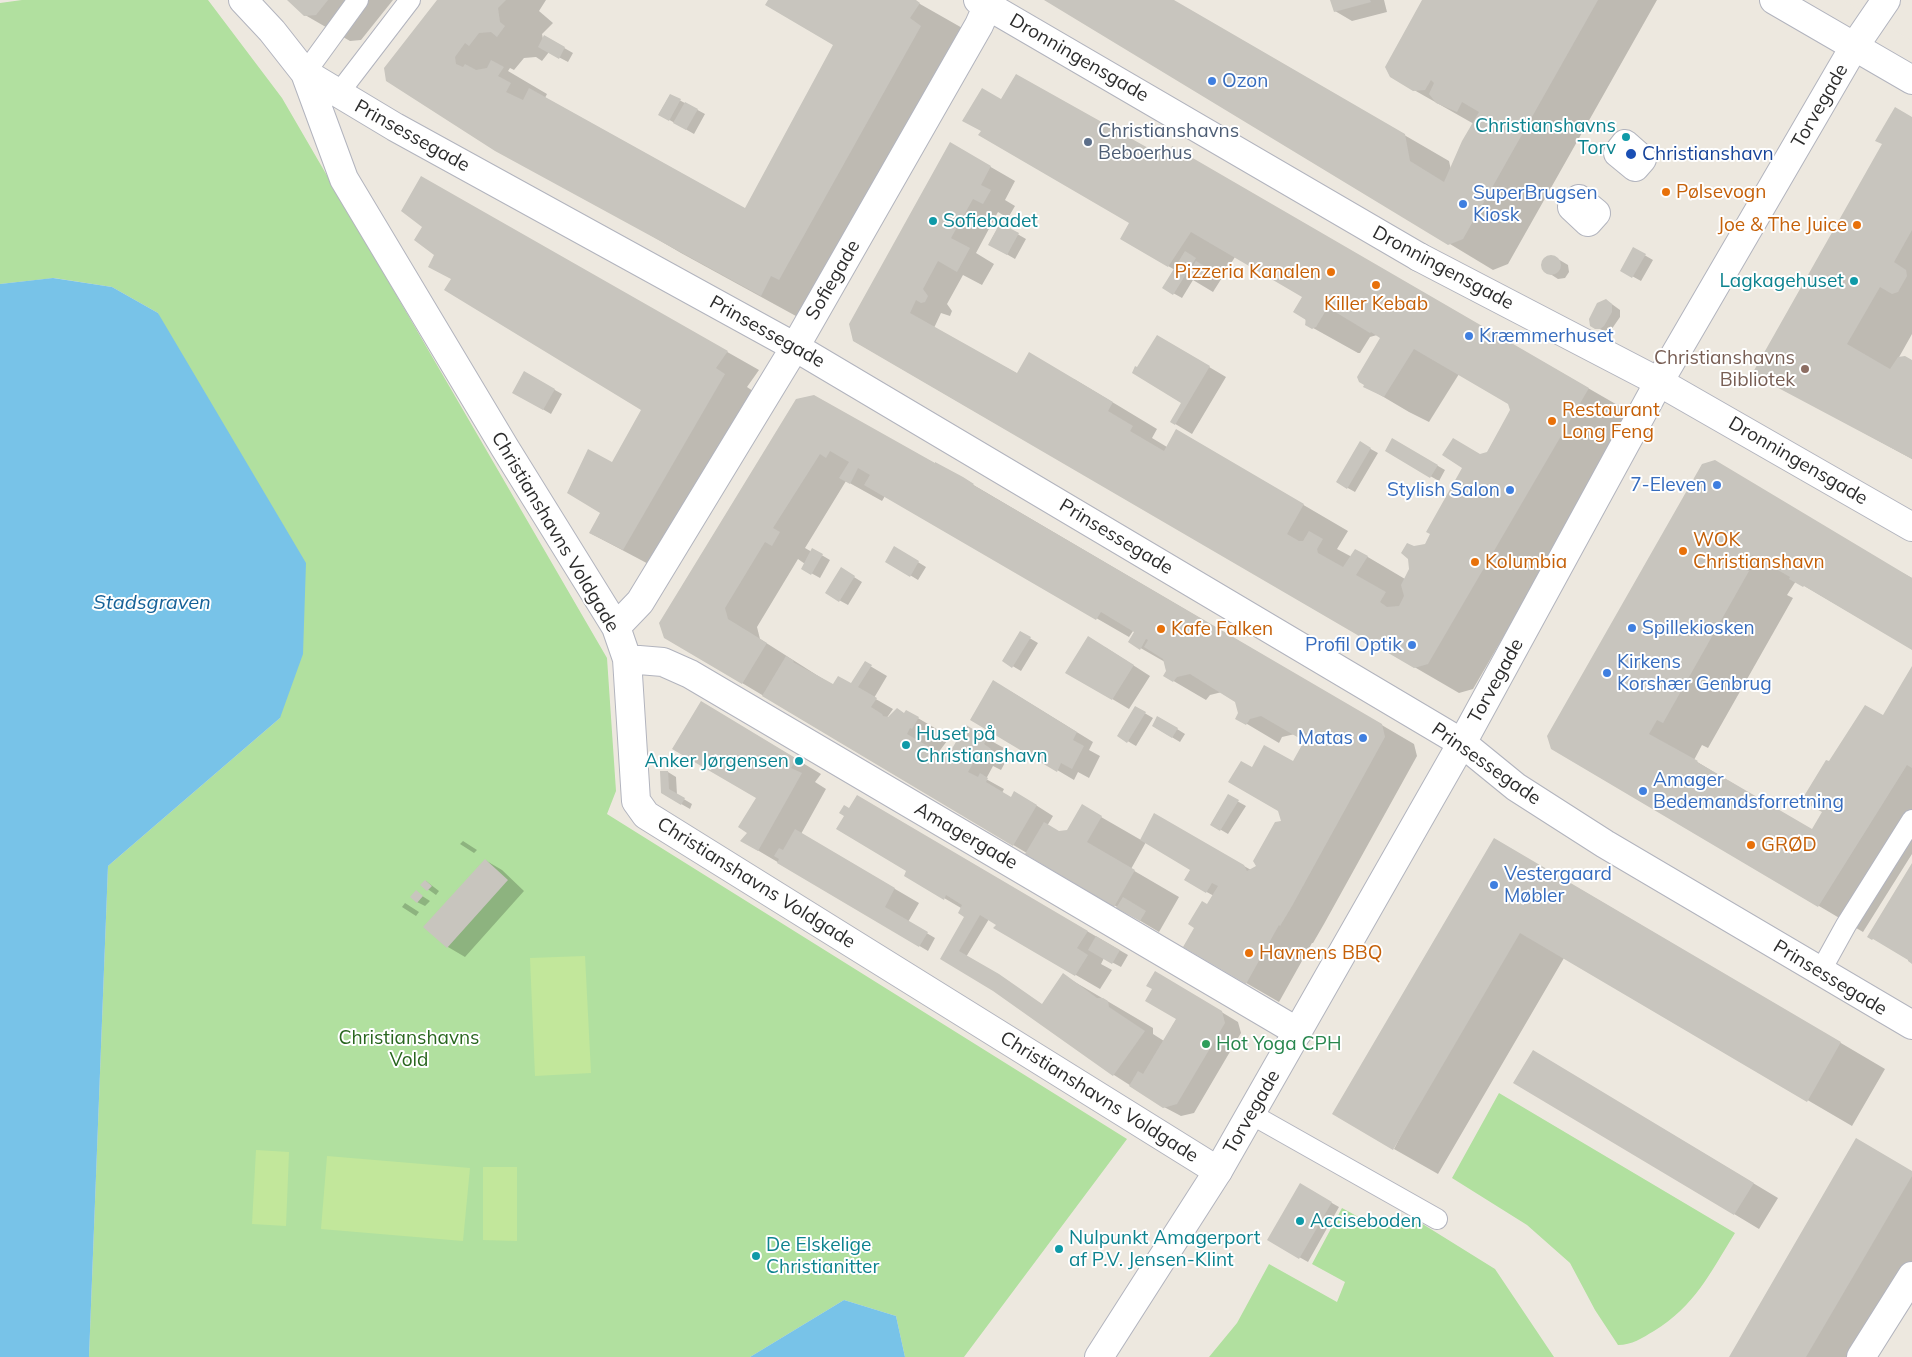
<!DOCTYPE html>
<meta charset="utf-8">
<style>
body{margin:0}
canvas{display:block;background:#ede8df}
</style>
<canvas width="1912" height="1357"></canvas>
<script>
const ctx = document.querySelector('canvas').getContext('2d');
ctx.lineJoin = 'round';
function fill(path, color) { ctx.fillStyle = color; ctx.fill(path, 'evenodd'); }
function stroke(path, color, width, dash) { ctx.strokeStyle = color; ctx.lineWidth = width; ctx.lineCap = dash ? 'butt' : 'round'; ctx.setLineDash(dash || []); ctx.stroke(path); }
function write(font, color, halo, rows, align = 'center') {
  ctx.font = font + ' Mulish,sans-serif'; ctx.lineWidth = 4; ctx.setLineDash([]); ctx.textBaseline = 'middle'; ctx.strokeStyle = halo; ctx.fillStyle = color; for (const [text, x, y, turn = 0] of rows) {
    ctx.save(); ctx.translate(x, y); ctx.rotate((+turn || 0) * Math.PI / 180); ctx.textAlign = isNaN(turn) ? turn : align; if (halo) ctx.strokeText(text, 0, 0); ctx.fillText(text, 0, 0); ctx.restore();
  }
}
fill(new Path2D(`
 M22 0H208L282 98 607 658 616 791 607 814 1127 1139 964 1357H905L896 1316 844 1300 750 1357H89L108 866 280 718 158 313 112 287 54 278 0 284V3Z
 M1499 1093 1735 1233C1710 1273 1695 1306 1654 1331 1642 1338 1632 1345 1618 1345L1595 1310 1570 1263 1527 1225 1452 1178Z
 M1342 1208 1375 1226 1421 1223 1495 1269 1554 1357H1209L1237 1323 1269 1264 1337 1302 1345 1282 1312 1264Z`), '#b1e09f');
fill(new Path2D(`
 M585 956 591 1073 535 1076 530 958Z
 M256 1150 289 1152 286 1226 252 1224Z
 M327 1156 470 1168 463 1241 321 1229Z
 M483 1167H517V1241L483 1240Z`), '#c2e79b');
fill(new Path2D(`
 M53 278 112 287 158 313 306 563 303 654 280 718 108 866 89 1357H0V284Z
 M844 1300 896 1316 905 1357H750Z`), '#78c3e8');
fill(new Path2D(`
 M1842 0H1912V41Z`), '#ede8df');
fill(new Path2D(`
 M289 0H393L361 40 350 41 305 15Z
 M439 0H546L539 11 553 23 542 34 543 39 545 37 573 53 568 62 549 52 542 61 536 57 524 58 514 70 510 68 508 71 547 94 545 98 745 210 834 45 769 0H913L964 29 805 321 681 253 387 81Z
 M1046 0H1172L1449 161 1451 170 1474 124 1414 90 1424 0H1657L1508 264 1493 270Z
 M1331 0H1384L1387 12 1352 21 1335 11Z
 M670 95 705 114 694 134 659 114Z
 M1002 101 1166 160 1172 148 1633 414 1473 689 1459 693 854 341 951 144 1015 181 1005 200 1015 206 1008 218 998 212 976 253 994 264 982 285 963 275 947 304 952 311 950 316 941 313 934 328 1018 374 1074 379 1157 429 1152 438 1167 447 1177 431 1348 531 1337 549 1352 557 1356 550 1405 579 1411 569 1414 548 1426 545 1480 455 1487 453 1511 410 1509 403 1459 374 1429 422 1409 412 1365 386 1382 337 1377 335 1370 337 1360 353H1358L1306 324 1303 296 1235 257 1213 292 1193 280 1182 298 1164 288 1175 270 1122 239 1131 222 982 131Z
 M1912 118V334L1898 359 1912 362V459L1754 373Z
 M421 178 759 370 747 387 756 393 656 568 590 533 601 512 613 463 642 410 453 280 436 254 424 227Z
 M1000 224 1026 239 1015 259 989 244Z
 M1634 249 1653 260 1641 281 1621 270Z
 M1553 256 1568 265 1569 272 1565 278 1558 279 1544 270 1542 263 1546 257Z
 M1609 302 1620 310V317L1609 333 1591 325Z
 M1157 336 1226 377 1192 434 1172 422 1183 402 1138 369Z
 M525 373 562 394 551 414 513 392Z
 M797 400 948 470 1414 744 1417 756 1324 924 1313 943H1312L1279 1002 1184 947 1214 896 1185 880 1191 869 1146 842 1131 869 1179 897 1159 932 665 637ZM846 481 882 501 885 496 1129 637 1135 628 1136 629 1130 642 1165 662 1167 671 1165 676 1206 700 1210 695 1222 692 1236 701 1239 714 1237 718 1279 743 1282 737 1295 734 1306 741 1293 763 1252 769 1279 810 1282 822 1258 867 1251 870 1155 815 1141 840 1082 806 1068 831 1059 832 1047 826 1053 816 1031 802 1011 798 1002 793 1004 789 986 779 993 766 1001 770 1007 759 999 755 1004 748 966 727 947 758 938 753 950 737 906 711 905 714 886 719 893 709 874 698 887 676 865 663 851 685 834 686 760 639 757 627 798 559 805 564 802 568 820 578 830 560 813 550 812 552 805 548Z
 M1393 440 1445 470 1439 481 1386 451Z
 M1360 443 1378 453 1355 492 1337 482Z
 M1702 465 1912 578V649L1796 581 1787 595 1793 598 1708 748 1702 745 1694 760 1812 831 1823 812 1830 763 1883 717 1912 668V854L1863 932 1552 748Z
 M895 548 926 567 918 580 887 561Z
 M841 569 862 582 848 605 826 593Z
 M1021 633 1038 643 1021 671 1004 661Z
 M1105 647 1150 676 1129 709 1067 672Z
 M1010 691 1093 742 1089 750 1100 756 1089 778 1078 772 1074 780 971 719Z
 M1136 708 1153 718 1136 746 1119 736Z
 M726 717 821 774 815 782 826 789 801 834 919 903 908 922 935 938 928 951 742 841 748 833 757 798Z
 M1158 717 1185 734 1180 742 1153 726Z
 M668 772 676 777 677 795 692 804 690 809 662 793Z
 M1228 796 1246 806 1228 834 1211 824Z
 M857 797 1128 955 1121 967 1104 958 1101 964 1112 970 1100 989 995 928 997 924 989 919 966 957 1043 1005 1063 975 1148 1025 1153 1028V1034L1164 1041 1177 1018 1172 982 1238 1022 1241 1033 1194 1113 1181 1116 1164 1107 1114 1075 994 990 942 959 966 916 961 908 905 875 908 871 849 809Z
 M463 841 477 850 474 853 460 844Z
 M485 860 502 870 524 891 465 957 448 947 425 927Z
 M1539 865 1885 1069 1852 1126 1564 958 1438 1174 1394 1149Z
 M426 881 439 891 436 895 422 885Z
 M416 892 430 901 425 906 417 902Z
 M405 903 419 912 416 916 402 907Z
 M1558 1066 1778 1198 1759 1229 1515 1082Z
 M1912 1172V1277L1865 1357H1730Z
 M1300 1185 1339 1207 1308 1262 1269 1240Z`), '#0003');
fill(new Path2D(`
 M287 0H328L316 15 304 16Z
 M437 0H506L498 8 500 22 505 26 497 37 491 32 479 33 469 46 465 43 455 57 456 64 463 67 465 64 476 70 487 68 491 60 504 67 498 76 511 83 506 92 523 100 529 88 745 208 833 45 765 5 768 0H916L920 3 910 18 921 26 779 280 771 276 761 296 495 151 386 81 384 68Z
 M1044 0H1174L1405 134 1410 161 1444 182 1462 141 1479 112 1462 102 1457 112 1436 103 1429 94 1434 83 1431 80 1425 90 1413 91 1390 77 1385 67 1422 0H1598L1463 239 1448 245Z
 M1330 0H1370L1371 2 1334 12Z
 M544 35 565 47 559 59 538 47Z
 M1016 74 1166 158 1172 146 1589 388 1428 664 1414 668 853 341 849 324 950 142 991 166 981 185 991 190 983 204 973 199 951 238 970 248 957 272 938 261 923 289 928 296 925 302 921 303 916 300 910 313 1017 373 1029 352 1113 402 1108 411 1133 426 1130 431 1164 451 1176 429 1304 504 1287 534 1299 541H1303L1309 531 1323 539 1317 549 1318 553 1343 567 1355 549 1368 556 1356 575 1386 592 1380 602 1387 607 1399 606 1404 596 1401 585 1409 569 1408 559 1401 553 1407 543 1414 546 1425 544 1430 534 1426 532 1462 468 1442 455 1453 438 1480 454 1487 452 1510 410 1508 404 1414 349 1384 397 1363 387 1364 385 1359 382 1357 377 1380 338 1371 332 1370 333 1332 310 1325 312 1316 327 1312 329 1305 325 1306 320 1293 312 1302 297 1191 232 1168 267 1120 239 1129 223 978 135 981 131 962 121 982 88 1001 99Z
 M670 94 681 99 669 121 658 115Z
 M685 102 698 109 686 130 673 123Z
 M1895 107 1912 117V230L1894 262 1906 270 1907 276 1898 292 1892 294 1880 287 1847 344 1890 369 1898 357 1905 356 1912 360V459L1752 374 1882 144 1875 141Z
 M421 176 728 351 716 368 725 374 623 550 589 533 600 513 567 493 588 449 612 462 641 410 444 290 451 279 428 267 434 255 414 240 422 227 401 211Z
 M1000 223 1019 233 1007 255 988 245Z
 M1633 247 1646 254 1632 278 1620 271Z
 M1185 251 1196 258 1173 295 1162 288Z
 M1541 265a10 10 0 1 1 20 0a10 10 0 1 1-20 0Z
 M1196 261 1206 267 1198 281 1187 276Z
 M1606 299 1612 304V312L1604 326 1600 329H1595L1590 326 1589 319 1597 303Z
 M1157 335 1210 366 1175 425 1170 422 1181 403 1132 373 1135 366 1137 367Z
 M524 371 555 389 543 410 512 393Z
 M814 395 935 463V462L963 477 974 484 973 485 1382 724 1385 737 1292 906 1280 926 1279 925 1246 984 1183 947 1194 928 1188 924 1202 901 1207 904 1218 886 1212 883 1206 893 1184 880 1190 870 1140 840 1154 813 1244 865 1247 871 1256 866 1253 861 1275 822 1281 821 1278 811 1228 782 1241 761 1252 767 1264 745 1293 761 1308 734 1303 731 1299 738 1261 716 1250 719 1246 725 1235 719 1238 713 1235 702 1190 674 1177 677 1173 682 1163 676 1166 671 1163 659 1144 647 1148 640 1146 639 1140 650 1128 642 1134 632 1101 612 1096 620 864 485 870 475 858 468 850 484 839 478 849 462 830 451 826 458 820 454 773 528 780 532 772 546 765 542 725 608 728 619 767 643 742 684 664 638 659 623 796 399Z
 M1392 438 1438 465 1430 478 1385 451Z
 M1360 441 1371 448 1347 489 1336 482Z
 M1715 460 1912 578V650L1804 586 1803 587 1789 579 1790 577 1752 555 1743 569 1749 571 1663 723 1657 720 1649 734 1698 761 1697 762 1812 829 1822 812 1801 801 1826 760 1829 761 1865 705 1883 715 1912 666V768L1907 765 1818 907 1551 749 1547 736 1702 464Z
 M894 546 919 561 910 577 885 562Z
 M812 548 823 554 811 575 801 569Z
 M841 567 855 576 839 602 825 593Z
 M1020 631 1031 637 1012 668 1002 661Z
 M1088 636 1134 665 1112 700 1065 673Z
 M786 656 794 661 793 662 833 684 838 676 851 683 865 661 872 665 858 687 877 698 871 707 882 714 883 716 888 717 897 708 904 713 906 710 919 717 912 729 910 728 907 734 947 757 966 725 988 738 984 744 991 749 984 762 976 758 968 772 978 777 980 773 988 778 986 782 1011 797 1014 791 1037 805 1013 846 762 696Z
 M993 680 1077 732 1073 740 1084 746 1072 769 1061 763 1057 772 970 720Z
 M701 701 797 759 791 768 802 773 758 851 740 841 747 833 738 827 756 798 672 749Z
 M1135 706 1146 712 1127 743 1117 736Z
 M1157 716 1178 728 1172 738 1152 726Z
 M660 771H668L669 789 685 798 681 805 661 793Z
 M1228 794 1239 800 1220 831 1210 825Z
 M857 795 1088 931 1077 948 1088 955 1075 976 993 928 996 925 980 915 959 951 999 974 1042 1004 1063 973 1097 998H1103L1108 1001 1109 1007 1145 1031 1113 1076 993 991 940 959 964 917 958 913 962 905 946 895 944 900 904 876 906 871 836 829 844 816 839 813 844 805 849 808Z
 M1082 804 1102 816 1087 842 1135 870 1114 907 1025 854 1044 822 1059 831 1067 830Z
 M795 829 895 888 885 907 928 932 919 947 777 863 779 859 774 856 779 848 783 850Z
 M1494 838 1841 1042 1807 1102 1520 933 1393 1150 1332 1114Z
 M485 859 508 880 447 948 423 927Z
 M1912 863V964L1908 961V960L1873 939 1872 940 1867 937Z
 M425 880 432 886 427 891 420 885Z
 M416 890 423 896 417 903 410 897Z
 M1123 897 1146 911 1140 921 1116 908Z
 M1096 936 1120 950 1112 964 1088 950Z
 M1155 971 1222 1011 1225 1023 1177 1104 1163 1108 1129 1086 1138 1071 1143 1074 1176 1019 1145 1001 1152 989 1146 986Z
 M1533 1050 1754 1183 1734 1215 1513 1083Z
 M1856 1138 1912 1171V1176L1806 1357H1729Z
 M1300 1183 1332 1202 1299 1259 1267 1240Z`), '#c8c5be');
const service = new Path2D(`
 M305 73 358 0
 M338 94 410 0
 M1820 972 1846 925 1912 820
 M1251 1114 1437 1219`);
const pedestrian = new Path2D(`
 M1625 144 1642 159 1635 167 1618 153Z
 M1579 199 1596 213 1588 222 1572 207Z
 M1419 257 1659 382`);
const minor = new Path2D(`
 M243 0 272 31 305 73 344 179 505 448 616 627 627 659 636 801 646 815 1218 1171
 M978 0 1419 257
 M1774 0 1912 80
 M305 73 395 127 795 347 1462 743
 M1659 382 1912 527
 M616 627 640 602 795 347 979 25 990 0
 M627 659 663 662 690 674 1298 1032
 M1861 1357 1912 1276`);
const tertiary = new Path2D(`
 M1462 743 1516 787 1605 844 1912 1025
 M1099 1357 1218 1171 1462 743 1659 382 1854 47 1886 0`);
stroke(service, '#b2b4be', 22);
stroke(pedestrian, '#b2b4be', 30);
stroke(minor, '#b2b4be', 30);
stroke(tertiary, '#b2b4be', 30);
stroke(service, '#fff', 20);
stroke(pedestrian, '#fff', 28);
stroke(minor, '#fff', 28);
stroke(tertiary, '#fff', 28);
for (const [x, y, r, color] of [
 [1212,81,5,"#3f7fe0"],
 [1626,137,5,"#0f9aa8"],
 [1088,142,5,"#5c6f8a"],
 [1631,154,6,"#1a4fb4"],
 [1666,192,5,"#e8710a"],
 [1463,204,5,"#3f7fe0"],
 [933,221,5,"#0f9aa8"],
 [1857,225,5,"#e8710a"],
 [1331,272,5,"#e8710a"],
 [1854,281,5,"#0f9aa8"],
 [1376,285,5,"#e8710a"],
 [1469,336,5,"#3f7fe0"],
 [1805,369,5,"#8d6e63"],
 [1552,421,5,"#e8710a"],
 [1717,485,5,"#3f7fe0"],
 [1510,490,5,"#3f7fe0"],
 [1683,551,5,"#e8710a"],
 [1475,562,5,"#e8710a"],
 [1632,628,5,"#3f7fe0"],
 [1161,629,5,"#e8710a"],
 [1412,645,5,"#3f7fe0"],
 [1607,673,5,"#3f7fe0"],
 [1363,738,5,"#3f7fe0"],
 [906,745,5,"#0f9aa8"],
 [799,761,5,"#0f9aa8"],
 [1643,791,5,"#3f7fe0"],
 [1751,845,5,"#e8710a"],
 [1494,885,5,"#3f7fe0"],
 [1249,953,5,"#e8710a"],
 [1206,1044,5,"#2e9e5b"],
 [1300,1221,5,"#0f9aa8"],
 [1059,1249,5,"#0f9aa8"],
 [756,1256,5,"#0f9aa8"]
]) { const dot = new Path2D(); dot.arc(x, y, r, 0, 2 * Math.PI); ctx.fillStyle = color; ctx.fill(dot); stroke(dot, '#fff', 2); }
write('19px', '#2c2c2c', '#fff', [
 ["Dronningensgade",1079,58,30],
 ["Torvegade",1820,106,-60],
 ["Prinsessegade",412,136,29],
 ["Dronningensgade",1443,268,28],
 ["Sofiegade",833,280,-60],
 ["Prinsessegade",767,332,29],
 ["Dronningensgade",1798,461,30],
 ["Christianshavns Voldgade",555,532,59],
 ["Prinsessegade",1116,537,31],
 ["Torvegade",1496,681,-61],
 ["Prinsessegade",1486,764,35],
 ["Amagergade",966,836,30],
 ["Christianshavns Voldgade",756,883,32],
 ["Prinsessegade",1830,978,31],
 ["Christianshavns Voldgade",1099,1097,32],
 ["Torvegade",1252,1112,-60]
]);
write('19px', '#366cbe', '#fff', [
 ["Ozon",1222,81],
 ["SuperBrugsen",1473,193],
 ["Kiosk",1473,215],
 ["Kræmmerhuset",1479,336],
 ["7-Eleven",1707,485,"right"],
 ["Stylish Salon",1500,490,"right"],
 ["Spillekiosken",1642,628],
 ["Profil Optik",1402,645,"right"],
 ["Kirkens",1617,662],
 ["Korshær Genbrug",1617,684],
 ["Matas",1353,738,"right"],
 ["Amager",1653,780],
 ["Bedemandsforretning",1653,802],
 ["Vestergaard",1504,874],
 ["Møbler",1504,896]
], 'left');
write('19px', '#0d838f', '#fff', [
 ["Christianshavns",1616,126,"right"],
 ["Torv",1616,148,"right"],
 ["Sofiebadet",943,221],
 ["Lagkagehuset",1844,281,"right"],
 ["Huset på",916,734],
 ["Christianshavn",916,756],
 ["Anker Jørgensen",789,761,"right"],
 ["Acciseboden",1310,1221],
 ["Nulpunkt Amagerport",1069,1238],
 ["af P.V. Jensen-Klint",1069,1260],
 ["De Elskelige",766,1245],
 ["Christianitter",766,1267]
], 'left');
write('19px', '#4e5e75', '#fff', [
 ["Christianshavns",1098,131],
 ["Beboerhus",1098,153]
], 'left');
write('19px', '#164399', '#fff', [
 ["Christianshavn",1642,154]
], 'left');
write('19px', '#c56008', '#fff', [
 ["Pølsevogn",1676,192],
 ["Joe & The Juice",1847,225,"right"],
 ["Pizzeria Kanalen",1321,272,"right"],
 ["Killer Kebab",1376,304,"center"],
 ["Restaurant",1562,410],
 ["Long Feng",1562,432],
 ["WOK",1693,540],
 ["Christianshavn",1693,562],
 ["Kolumbia",1485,562],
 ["Kafe Falken",1171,629],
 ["GRØD",1761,845],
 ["Havnens BBQ",1259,953]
], 'left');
write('19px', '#785e54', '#fff', [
 ["Christianshavns",1795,358],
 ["Bibliotek",1795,380]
], 'right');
write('19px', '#29661f', '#fff', [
 ["Christianshavns",409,1038],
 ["Vold",409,1060]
]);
write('19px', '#27864d', '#fff', [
 ["Hot Yoga CPH",1216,1044]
], 'left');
write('italic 20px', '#156197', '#fff', [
 ["Stadsgraven",152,603]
]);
</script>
